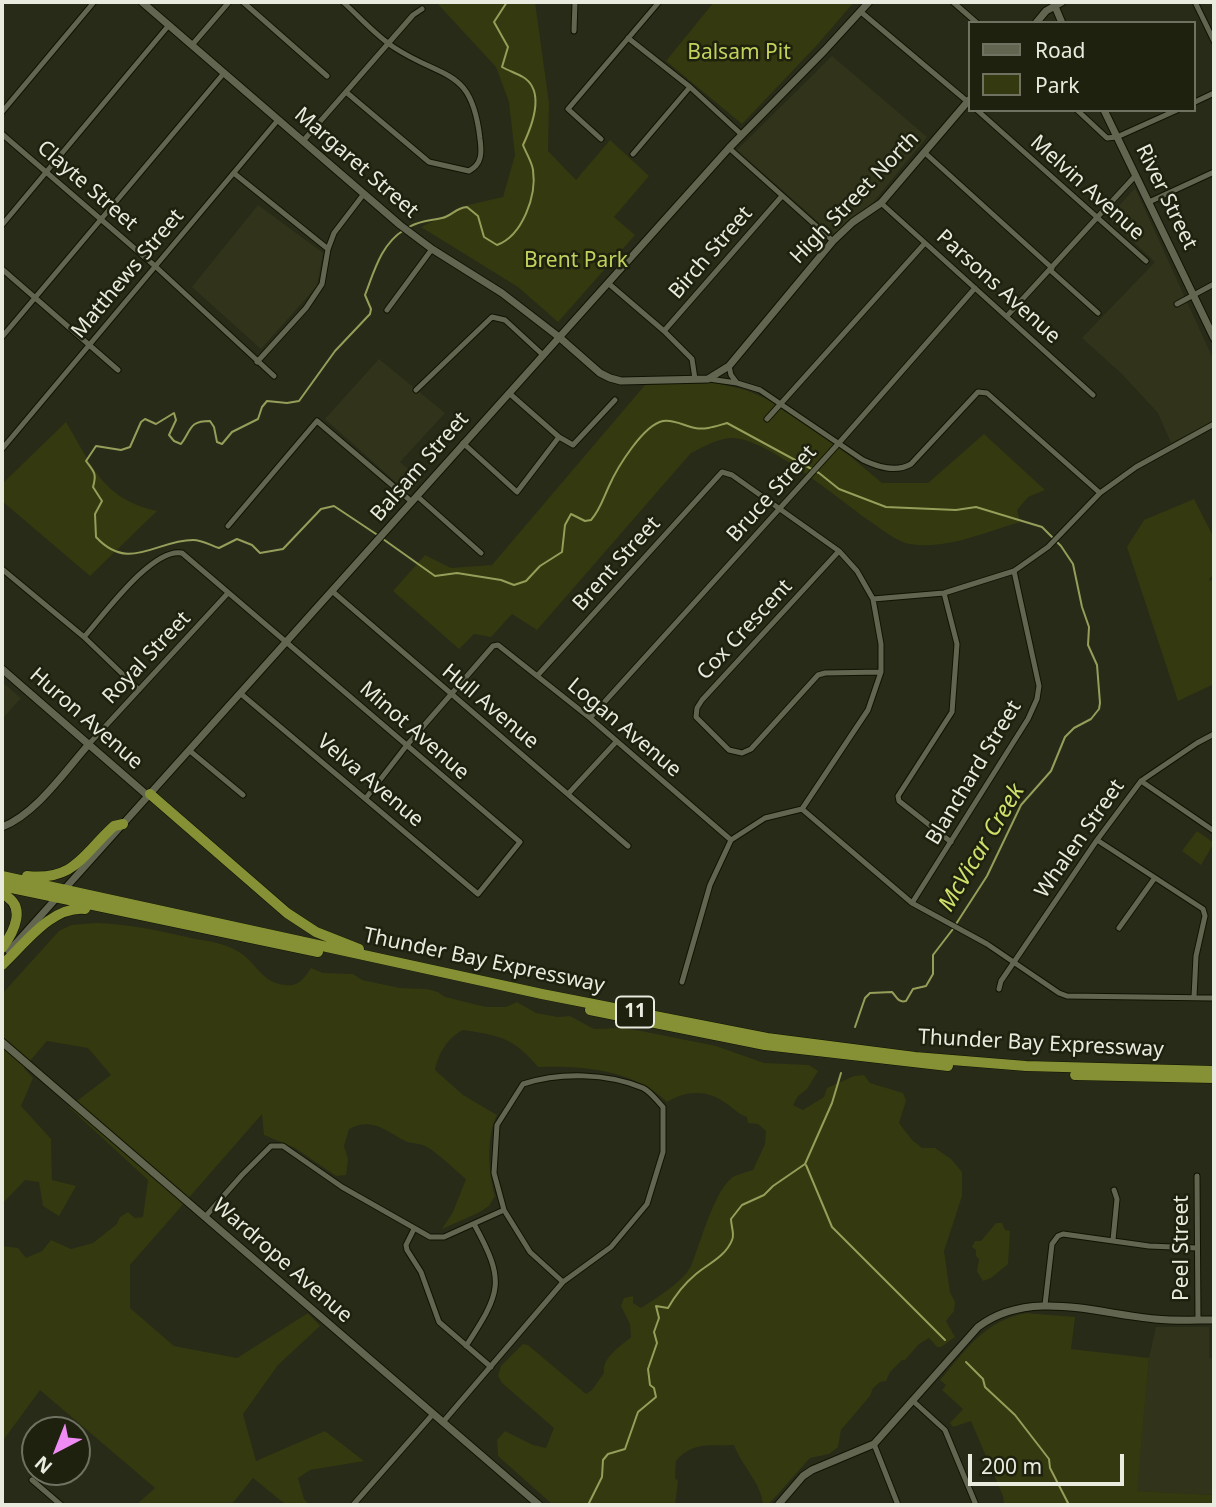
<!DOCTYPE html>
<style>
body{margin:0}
#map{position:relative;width:1216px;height:1507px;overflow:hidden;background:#282b18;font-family:"Noto Sans",sans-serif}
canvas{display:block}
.frame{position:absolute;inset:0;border:4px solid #e8ebde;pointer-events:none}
.legend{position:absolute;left:968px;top:21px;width:228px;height:91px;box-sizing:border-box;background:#1e210e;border:2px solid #6f7261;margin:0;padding:9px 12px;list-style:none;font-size:21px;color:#e8ebde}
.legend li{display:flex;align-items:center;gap:14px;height:35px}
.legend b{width:35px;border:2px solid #6f7261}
.north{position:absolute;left:21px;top:1416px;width:70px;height:70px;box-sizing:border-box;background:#1e210e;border:2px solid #6f7261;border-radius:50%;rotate:222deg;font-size:19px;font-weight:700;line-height:28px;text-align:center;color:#e8ebde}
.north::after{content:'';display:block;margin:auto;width:24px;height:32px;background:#f08bf5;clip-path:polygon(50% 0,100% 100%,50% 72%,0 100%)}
.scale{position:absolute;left:968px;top:1454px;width:156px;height:32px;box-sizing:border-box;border:4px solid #e8ebde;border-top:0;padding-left:9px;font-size:21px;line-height:24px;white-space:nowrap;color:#e8ebde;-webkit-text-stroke:5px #1e210e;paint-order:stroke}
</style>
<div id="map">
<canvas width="1216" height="1507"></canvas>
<div class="frame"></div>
<ul class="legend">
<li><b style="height:9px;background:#626651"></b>Road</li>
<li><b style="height:19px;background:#34390f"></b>Park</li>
</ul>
<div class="north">N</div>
<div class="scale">200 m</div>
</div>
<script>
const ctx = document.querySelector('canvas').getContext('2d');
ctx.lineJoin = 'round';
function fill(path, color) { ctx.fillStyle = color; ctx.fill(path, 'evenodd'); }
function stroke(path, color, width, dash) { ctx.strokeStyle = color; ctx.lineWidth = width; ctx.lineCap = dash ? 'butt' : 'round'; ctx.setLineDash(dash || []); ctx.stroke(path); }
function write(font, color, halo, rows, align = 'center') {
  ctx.font = font + ' "Noto Sans",sans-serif'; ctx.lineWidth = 5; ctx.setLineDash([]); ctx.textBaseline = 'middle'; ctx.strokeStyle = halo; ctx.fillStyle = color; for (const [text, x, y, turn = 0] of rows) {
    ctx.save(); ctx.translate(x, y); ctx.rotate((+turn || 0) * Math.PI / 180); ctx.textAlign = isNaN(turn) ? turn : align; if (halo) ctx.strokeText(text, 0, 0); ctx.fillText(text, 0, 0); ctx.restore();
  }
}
fill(new Path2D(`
 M832 56 927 137 871 205 833 235 737 150Z
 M1135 188 1214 361V421L1171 443 1158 413 1122 374 1082 338 1155 262 1108 218Z
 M258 205 323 253 317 286 261 349 192 287Z
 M379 359 445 413 400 462 421 480 409 494 325 419Z
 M2 682 21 698 2 719Z
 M1156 1327H1209V1358L1214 1359V1495L1136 1491 1149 1358Z`), '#31341b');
fill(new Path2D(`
 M436 2H535L549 103 548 151 576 180 610 140 649 176 614 217 635 235 558 322 518 287 421 227 468 205 503 197 515 155 509 102 496 67Z
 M714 2H854L817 45 742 124 666 61Z
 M711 382 746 390 781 405 838 446 882 483H928L984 434 1045 490 1028 497 1017 510 1020 522C985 532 947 550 910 544 897 542 880 528 868 520 840 500 764 436 731 438 717 439 703 447 691 453L537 630 512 614 491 637 474 634 459 649 393 591 425 555 451 568 492 565 645 385Z
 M66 422C92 465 102 499 157 511L90 576 2 501V484Z
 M1194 499 1214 538V574L1209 579 1210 581 1214 579V684L1178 701 1127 547 1144 520Z
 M1197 831 1214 843 1201 865 1182 851Z
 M96 923C128 924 156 930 187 937 204 941 224 942 239 952 258 964 261 983 286 985 299 987 305 977 311 968L323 973 353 974 362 980 400 988 427 989 438 992 445 997 486 1007H506L517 1002 536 1013 558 1017 570 1016 594 1029 623 1028 641 1031 716 1046 764 1063 809 1065 818 1071 807 1089 798 1096 793 1105 803 1110 824 1097 827 1088 854 1076 864 1075 870 1083 903 1093 906 1101 899 1123 912 1140 922 1148H935L951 1159 962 1172V1196L944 1251 950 1292 955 1302 954 1311 946 1321 955 1337 941 1347H937L929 1338 919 1344 905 1360H902L890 1372 886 1381 880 1382 873 1388 870 1396 841 1430 838 1447 829 1454 810 1458 768 1505H763C762 1484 741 1465 734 1445 711 1447 695 1440 676 1461L675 1478 678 1481 675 1505H553L498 1456 497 1440 505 1431 533 1445 546 1448 554 1428 502 1383 498 1376 501 1366 523 1344 528 1345 586 1394 592 1390 604 1373C602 1357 620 1347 631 1337L630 1324 621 1306 624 1298 633 1296V1303L641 1308C655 1299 684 1281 691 1266 700 1245 714 1190 733 1177 738 1174 747 1172 753 1170L765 1144 766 1131 758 1124 748 1123 747 1117C737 1114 733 1107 724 1102 706 1089 685 1091 667 1102 631 1069 585 1066 538 1067 513 1037 500 1036 463 1030 448 1037 438 1054 435 1070L463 1095 497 1115C486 1137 488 1172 495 1196L489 1206 478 1213 442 1229 453 1212 466 1179C456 1171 438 1153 427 1147 421 1143 412 1144 405 1141 384 1130 373 1117 349 1129L344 1146 348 1159 346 1175 336 1176 295 1148 264 1135 262 1114 130 1265V1308L174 1346 237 1358 308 1313 320 1326 278 1365 243 1414 256 1461 325 1431 364 1461 310 1470 298 1478 304 1499 310 1505H286L253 1478 231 1505H136L155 1488 40 1390 2 1442V1246L18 1248 26 1258 42 1251 51 1240 71 1249 93 1243 117 1224 120 1217 128 1212 135 1218 143 1217 148 1180 69 1107 111 1075 88 1048 47 1041 24 1068 33 1078 21 1106 51 1139 52 1180 76 1186 59 1216 43 1206 39 1182 25 1180 2 1204V1055L4 1052 2 1049V994L59 931 71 925Z
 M996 1223H1002L1005 1230 1010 1231 1008 1264 991 1278 983 1281 977 1271 979 1259 976 1256V1250L972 1247 975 1241H981Z
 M1026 1313 1075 1317 1071 1349 1149 1358 1137 1491 1214 1495V1505H1004L1003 1496 971 1421 953 1427 950 1423 963 1409 942 1390 946 1385 940 1380C966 1350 984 1321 1026 1313Z`), '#34390f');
stroke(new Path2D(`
 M409 227C421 220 429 221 442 218 452 216 455 208 467 207L478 216 484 237 497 245C522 236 537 196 533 170 532 162 526 153 523 145 532 126 546 91 523 77 516 73 509 71 502 67L508 47 494 22 507 2
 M379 536 334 506 321 509 283 549 260 553 252 545 237 539 219 548C210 545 202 540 193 540 156 540 129 573 96 537L95 514 102 501 93 487C97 473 94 472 86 461L96 446 121 450 130 447 141 422 145 419 156 424 174 413 176 420 169 435 174 441 181 444C192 430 188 421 210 421L214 427 217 442 222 444 232 432 258 419 262 407 267 401 287 403 299 401 335 351 370 314 371 309 365 295C374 272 381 244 404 230
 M383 539 435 576 457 573 501 580 514 585 526 581 540 566 562 552 565 525 571 514 585 521 591 520C600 510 603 499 609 486 617 468 643 425 663 421 674 419 684 426 695 428 706 430 716 426 727 423L819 473 839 489 886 507 956 510 976 507 1042 527 1061 546 1073 564 1082 607 1089 627 1088 645 1097 665 1100 703 1099 709 1091 719 1074 728 1065 737 1051 771 1021 805 987 876 956 924
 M855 1027 865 998 870 993 892 992C897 997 898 1003 906 1001L913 989 926 986 933 974V955L953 929
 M806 1165 832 1227 945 1340
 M966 1362 983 1379 985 1387 1015 1415 1049 1459 1050 1468 1069 1505
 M588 1505 602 1477 603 1460 608 1454 625 1449 638 1412 656 1397 654 1388 650 1385 648 1369 657 1343 654 1332 659 1318 656 1306 668 1308C676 1294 684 1284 696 1274 708 1264 726 1256 732 1240 735 1235 731 1226 731 1219L742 1205 764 1195 773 1186 805 1164 832 1103 841 1073`), '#969e5a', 2);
const street = new Path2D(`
 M243 2 327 76
 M343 2C360 17 376 36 395 48 444 80 472 67 480 139 482 153 482 164 469 171L429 162 346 92
 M953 2 977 23
 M1195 2 1214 41
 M861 12 968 102
 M574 31 575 2
 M628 38 690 87 741 134
 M192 45 229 2
 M1193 103 1214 93
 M977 110 1146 261
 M1077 110 1107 138 1117 137 1177 110
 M2 112 94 2
 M2 134 155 266 274 376
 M601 139 568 109 659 2
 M303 141 413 15 422 9
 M729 148 833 241
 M924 152 1052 268
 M633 154 690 87
 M235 174 328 249
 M1149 202 1214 172
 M881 203 1093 395
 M2 225 169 25
 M2 269 118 370
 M1050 270 1098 313
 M608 283 664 331 692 359 695 379
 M1177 304 1214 284
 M387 310 432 249
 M1007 316 1136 175
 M664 331 782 196
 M2 337 224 73
 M257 362 306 308 322 284 328 249 334 233 363 195
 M729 366 731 375 737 383
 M709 379 737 383 760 390 863 460C878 467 896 473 911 464L978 392 987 393 1100 493
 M416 390 492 317 505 320 543 355
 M509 393 559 437 573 445 615 400
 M767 419 925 243
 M463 443 517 492 559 437
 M2 449 278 120
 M417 496 481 553
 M228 526 317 421 412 502
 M839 551 702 700 697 708 696 717 729 750 742 753 751 749 818 675 825 673 881 672
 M2 569 84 637 139 690
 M332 591 628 846
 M944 593 957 644 952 712 898 796 899 801 951 842
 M873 599 944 593 1014 571 1048 547 1100 493 1136 467 1214 424
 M84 637C103 616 152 547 182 553L520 842 478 894 240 693
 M537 676 722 472 732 475 839 551 857 571 873 599 881 644V672L868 710 802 809 765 818 731 840
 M590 718 838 444 975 288
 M89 744 228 593
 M190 751 243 795
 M1141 781 1214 831
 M568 794 616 742
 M366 798 407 745 493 646 498 645 590 718 731 840
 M802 809 912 903 987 944 1059 993 1067 996 1214 998
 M1097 840 1203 909 1205 916 1196 956 1194 997
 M912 903 1028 719 1037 699 1039 686 1014 571
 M1119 928 1154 879
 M682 982 710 885 731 840
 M999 989 1001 981 1014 962 1097 840 1141 781 1197 743 1214 734
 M1197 1176 1198 1320
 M205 1217 242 1175 271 1146H283L342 1187 430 1237H444L504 1210
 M414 1229 406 1245 407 1250 421 1272 439 1322 491 1367
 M1113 1240 1117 1199 1114 1190
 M1045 1305 1052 1244 1058 1236 1063 1234 1149 1246 1197 1248
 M466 1346C501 1292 506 1282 474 1224
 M912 1400 945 1430 976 1505
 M443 1422 563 1282 611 1247 647 1204 663 1152V1107C657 1101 651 1092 643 1088 607 1073 560 1072 523 1084L497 1125 494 1173 504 1210 530 1252 563 1282
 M874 1444 898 1505
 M32 1480 61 1505
 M353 1505 433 1414`);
const secondary = new Path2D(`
 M142 2 400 225 432 249 502 293 559 337 600 373 610 378 621 381 708 379 729 366 833 241 853 222 881 203 969 100
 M1054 4 1062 23
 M1036 23 1046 11 1062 2
 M1104 110 1214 338
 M2 669 148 796
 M2 827C36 814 65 771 89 744
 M9 951 729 148 825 50 869 2
 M2 1042 539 1505
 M778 1505 803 1476 812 1470 874 1444 978 1327C1029 1288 1098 1314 1155 1319 1175 1321 1195 1320 1214 1320`);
const highway = new Path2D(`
 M150 794 287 913 316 932 359 949
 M2 876 542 994 767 1038 915 1057 1026 1066 1214 1071
 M27 876C75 881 83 854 114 826L123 824
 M2 886 318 952
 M2 894C28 905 14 932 2 948
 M2 965C25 944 51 906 85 909
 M590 1010 765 1045 948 1066
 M1075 1075 1214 1078`);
stroke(street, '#111303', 7);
stroke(secondary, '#111303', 9);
stroke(highway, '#111303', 11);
stroke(street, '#626651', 5);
stroke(secondary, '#626651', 7);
stroke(highway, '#869135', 10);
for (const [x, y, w] of [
 [635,1012,38]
]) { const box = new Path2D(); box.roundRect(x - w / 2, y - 15.5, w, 31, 5); ctx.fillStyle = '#1e210e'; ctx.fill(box); stroke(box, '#e8ebde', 2); }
write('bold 19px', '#e8ebde', null, [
 ["11",635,1012]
]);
write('21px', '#c3d15c', '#1e210e', [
 ["Balsam Pit",739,53],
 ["Brent Park",576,261]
]);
write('21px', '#e8ebde', '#1e210e', [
 ["Margaret Street",356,163,41],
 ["Clayte Street",87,186,41],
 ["Melvin Avenue",1087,188,42],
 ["River Street",1166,197,64],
 ["High Street North",855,198,-46],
 ["Birch Street",711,253,-49],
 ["Matthews Street",128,274,-50],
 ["Parsons Avenue",998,287,42],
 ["Balsam Street",420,467,-49],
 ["Bruce Street",772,494,-48],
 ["Brent Street",617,564,-48],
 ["Cox Crescent",745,630,-47],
 ["Royal Street",147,658,-47],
 ["Hull Avenue",490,707,40],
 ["Huron Avenue",86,719,41],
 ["Logan Avenue",624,728,40],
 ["Minot Avenue",414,731,41],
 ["Blanchard Street",974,773,-59],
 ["Velva Avenue",370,781,40],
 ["Whalen Street",1080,839,-55],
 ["Thunder Bay Expressway",484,961,12],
 ["Thunder Bay Expressway",1041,1044,3],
 ["Peel Street",1182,1248,-90],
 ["Wardrope Avenue",282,1261,41]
]);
write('italic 23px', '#d1e06b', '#1e210e', [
 ["McVicar Creek",982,848,-59]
]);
</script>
